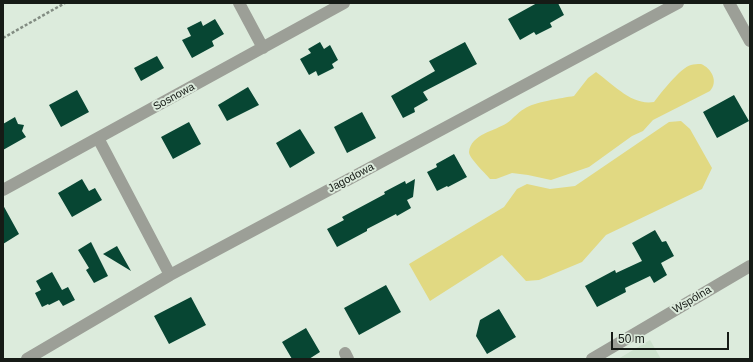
<!DOCTYPE html>
<meta charset="utf-8">
<style>
body{margin:0}
#map{position:relative;width:753px;height:362px;overflow:hidden;background:#dcebdc;font-family:Arial,sans-serif}
canvas{display:block}
.frame{position:absolute;inset:0;border:4px solid #161b16;pointer-events:none}
.scale{position:absolute;left:611px;top:332px;width:118px;height:18px;box-sizing:border-box;border:2px solid #161b16;border-top:0;padding-left:5px;font-size:12px;line-height:14px;white-space:nowrap;color:#161b16;-webkit-text-stroke:3px #dcebdc;paint-order:stroke}
</style>
<div id="map">
<canvas width="753" height="362"></canvas>
<div class="frame"></div>
<div class="scale">50 m</div>
</div>
<script>
const ctx = document.querySelector('canvas').getContext('2d');
ctx.lineJoin = 'round';
function fill(path, color) { ctx.fillStyle = color; ctx.fill(path, 'evenodd'); }
function stroke(path, color, width, dash) { ctx.strokeStyle = color; ctx.lineWidth = width; ctx.lineCap = dash ? 'butt' : 'round'; ctx.setLineDash(dash || []); ctx.stroke(path); }
function write(font, color, halo, rows, align = 'center') {
  ctx.font = font + ' Arial,sans-serif'; ctx.lineWidth = 4; ctx.setLineDash([]); ctx.textBaseline = 'middle'; ctx.strokeStyle = halo; ctx.fillStyle = color; for (const [text, x, y, turn = 0] of rows) {
    ctx.save(); ctx.translate(x, y); ctx.rotate((+turn || 0) * Math.PI / 180); ctx.textAlign = isNaN(turn) ? turn : align; if (halo) ctx.strokeText(text, 0, 0); ctx.fillText(text, 0, 0); ctx.restore();
  }
}
fill(new Path2D(`
 M650 340 661 359H618Z`), '#cde2cd');
fill(new Path2D(`
 M701 64C711 68 719 81 710 91L653 120 643 131 632 136 589 167 551 180 528 175 512 173 496 179H490C485 173 469 158 469 152 471 134 495 131 507 123 513 119 517 113 524 109 534 102 562 98 574 96L588 78 596 72C613 84 632 106 654 102 661 93 680 68 691 65 694 64 697 64 701 64Z
 M681 121 690 129 712 168 702 189 606 235 582 262 539 280 526 281 502 255 430 301 409 264 504 207 517 189 527 184 550 189 575 186 669 122Z`), '#e1d982');
fill(new Path2D(`
 M537 3H558L564 15 550 23 552 27 536 35 534 32 520 40 508 19Z
 M215 19 224 34 212 41 214 46 192 58 182 40 191 36 187 28 201 21 203 26Z
 M320 42 324 49 330 45 338 60 332 64 334 68 318 76 316 71 309 75 300 59 311 53 308 49Z
 M465 42 477 64 423 92 428 100 414 108 415 112 403 118 391 96 435 71 429 61Z
 M157 56 164 68 141 81 134 68Z
 M248 87 259 105 227 121 218 105Z
 M77 90 89 112 61 127 49 105Z
 M734 95 749 121 717 138 703 112Z
 M362 112 376 138 347 153 334 127Z
 M15 117 18 124 24 125 22 131 26 137 3 150V124Z
 M189 122 201 144 173 159 161 137Z
 M300 129 315 153 290 168 276 143Z
 M454 154 467 177 448 187 447 186 437 191 427 172 437 167 436 164Z
 M82 179 89 191 95 188 102 200 72 217 58 193Z
 M415 179 413 197 407 200 411 208 397 216 396 214 367 229V231L337 247 327 229 344 220 342 217 385 194 384 192 405 181 406 184Z
 M3 205 19 234 3 244Z
 M655 230 662 242 666 241 674 256 661 263 667 275 654 283 650 276 625 288 626 292 597 307 585 286 615 270 616 273 642 261 632 243Z
 M91 242 108 276 94 283 86 270 89 268 78 250Z
 M117 246 131 271 103 254Z
 M52 272 62 290 68 287 75 300 63 306 59 300 49 305 48 304 42 307 35 293 41 290 36 281Z
 M386 285 401 312 359 335 344 308Z
 M191 297 206 325 169 344 154 316Z
 M499 309 516 337 487 354 476 336 480 320Z
 M306 328 320 352 309 359H292L282 342Z`), '#074633');
stroke(new Path2D(`
 M3 38 65 3`), '#828c82', 2.5, [3, 2]);
stroke(new Path2D(`
 M239 3 263 48
 M729 3 750 41
 M98 138 170 275
 M3 190 344 3
 M345 353 348 359
 M27 359 170 275 678 3
 M592 359 750 266`), '#9c9f97', 12);
write('11px', '#161b16', '#dcebdc', [
 ["Sosnowa",174,97,-29],
 ["Jagodowa",351,178,-28],
 ["Wspólna",692,300,-31]
]);
</script>
